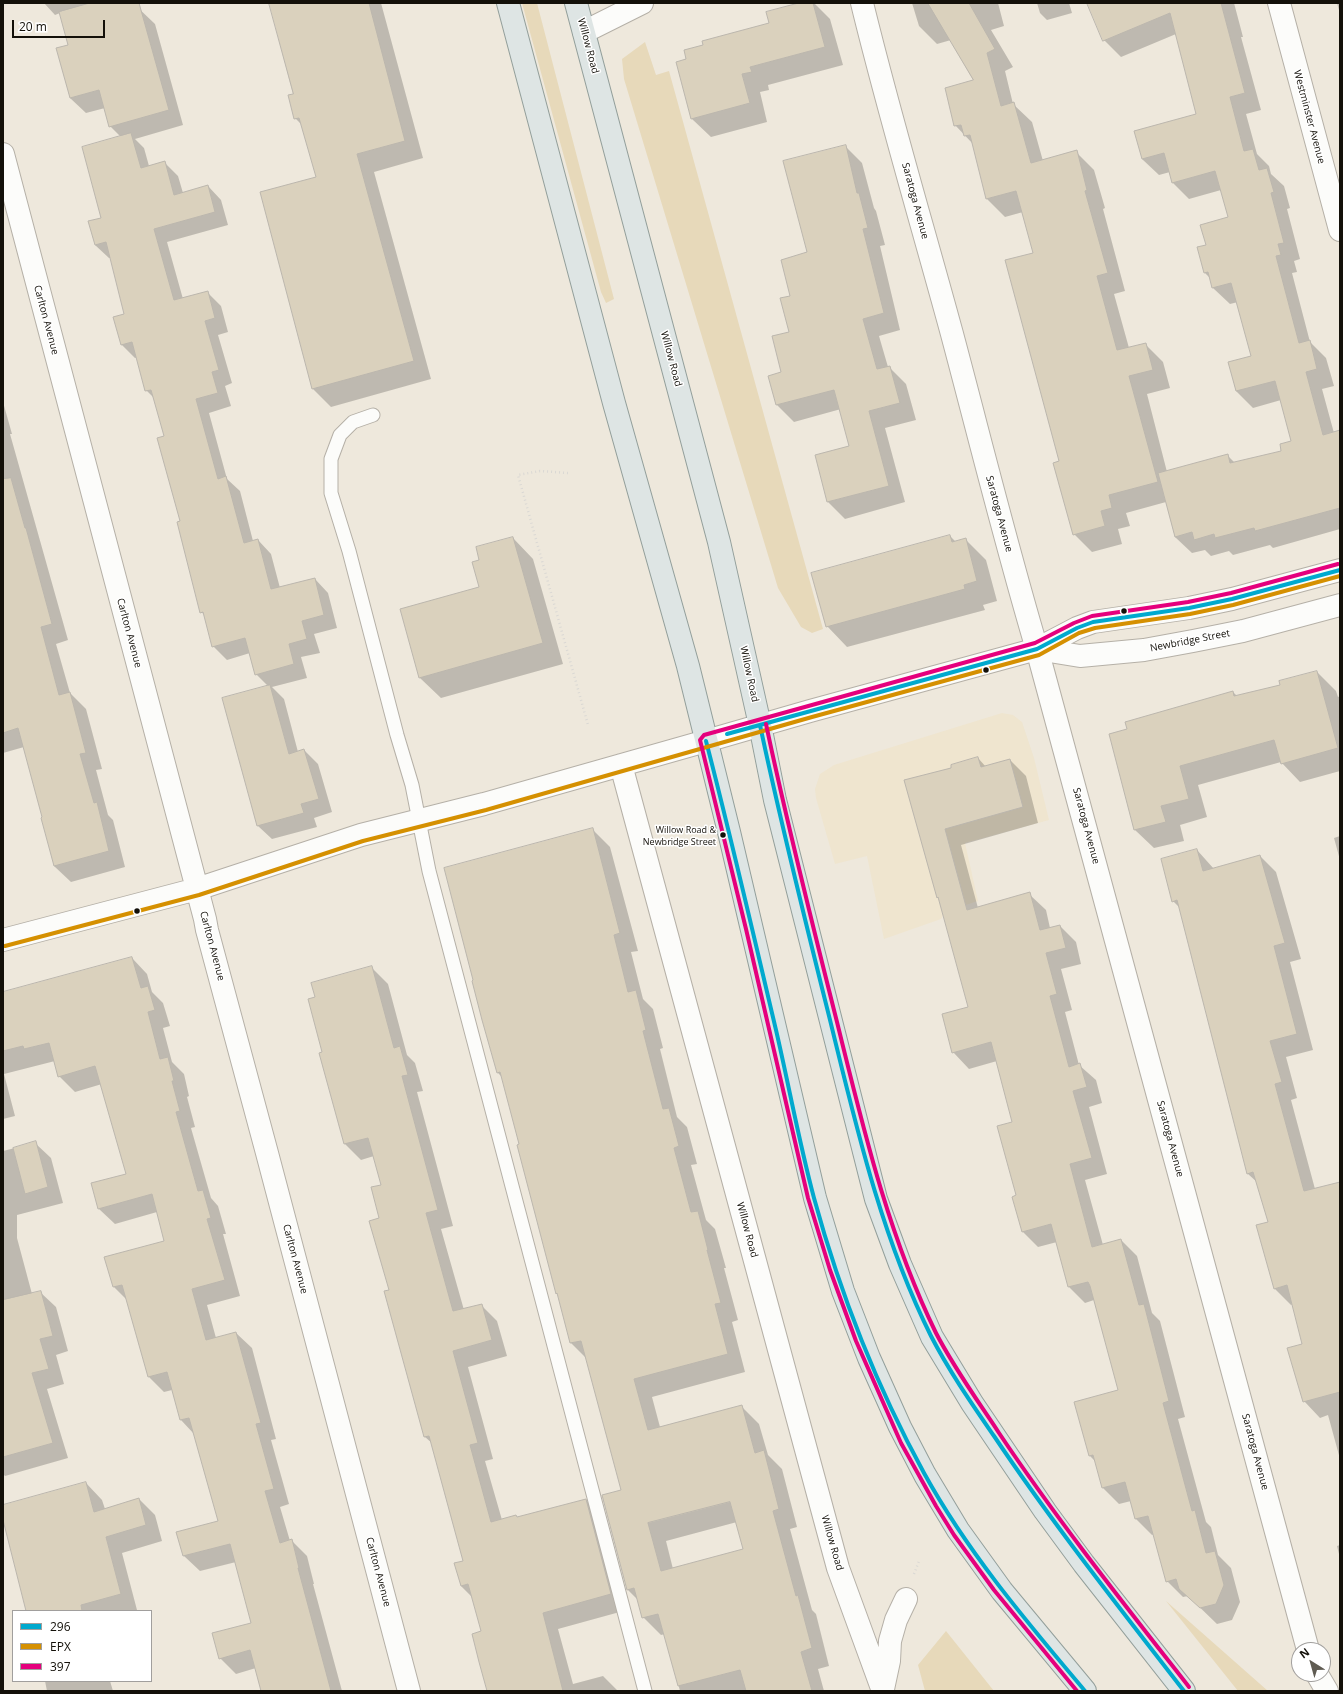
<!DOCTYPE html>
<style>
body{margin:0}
#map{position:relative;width:1343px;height:1694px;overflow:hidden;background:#eee8dc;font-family:"Open Sans",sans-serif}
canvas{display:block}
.frame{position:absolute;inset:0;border:4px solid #131009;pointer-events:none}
.legend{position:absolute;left:12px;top:1610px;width:140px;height:72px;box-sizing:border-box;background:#fff;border:1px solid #a19f9d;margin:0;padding:5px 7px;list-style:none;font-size:12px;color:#131009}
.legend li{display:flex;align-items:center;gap:8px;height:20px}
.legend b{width:20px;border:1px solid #a19f9d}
.north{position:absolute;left:1291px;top:1642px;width:40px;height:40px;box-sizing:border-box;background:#fff;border:1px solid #a19f9d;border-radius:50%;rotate:323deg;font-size:11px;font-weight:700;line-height:16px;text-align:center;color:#131009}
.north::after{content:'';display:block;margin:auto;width:14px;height:18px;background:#605c53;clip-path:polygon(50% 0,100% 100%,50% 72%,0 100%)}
.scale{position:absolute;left:12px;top:20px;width:93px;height:18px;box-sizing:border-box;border:2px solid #131009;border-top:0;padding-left:5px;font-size:12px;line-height:14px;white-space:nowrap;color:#131009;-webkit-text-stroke:3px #fff;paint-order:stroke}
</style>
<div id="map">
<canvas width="1343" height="1694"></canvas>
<div class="frame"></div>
<ul class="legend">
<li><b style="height:5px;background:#00a9ce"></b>296</li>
<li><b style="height:5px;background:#d59001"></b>EPX</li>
<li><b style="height:5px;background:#e5007d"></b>397</li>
</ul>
<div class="north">N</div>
<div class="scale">20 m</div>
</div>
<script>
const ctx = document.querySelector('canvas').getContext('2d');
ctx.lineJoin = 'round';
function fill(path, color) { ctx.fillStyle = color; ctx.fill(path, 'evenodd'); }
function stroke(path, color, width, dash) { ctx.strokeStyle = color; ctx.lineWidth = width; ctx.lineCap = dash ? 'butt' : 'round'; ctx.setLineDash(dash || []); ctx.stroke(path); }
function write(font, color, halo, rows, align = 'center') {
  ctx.font = font + ' "Open Sans",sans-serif'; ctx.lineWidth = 3; ctx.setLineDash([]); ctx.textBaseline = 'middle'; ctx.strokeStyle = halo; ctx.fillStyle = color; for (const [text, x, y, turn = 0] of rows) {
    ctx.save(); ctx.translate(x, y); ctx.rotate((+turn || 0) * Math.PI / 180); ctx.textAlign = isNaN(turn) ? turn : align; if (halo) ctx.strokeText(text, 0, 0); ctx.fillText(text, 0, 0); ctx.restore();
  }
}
fill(new Path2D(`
 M1002 713 1013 715 1022 722 1034 758 1049 820 965 843 978 901 945 912 941 919 884 939 867 856 835 864 816 798 815 789 820 774 834 765Z`), '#efe5cf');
fill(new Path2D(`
 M522 3H537L614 299 606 303 601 292Z
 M645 42 656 75 669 71 823 629 812 633 801 627 778 588 624 79 622 59Z
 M1166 1601 1268 1691H1238Z
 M946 1631 994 1691H925L918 1665Z`), '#e7d9ba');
fill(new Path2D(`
 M44 3H133L155 24 183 125 135 139 144 148 149 166 164 162 178 176 183 193 208 186 221 200 228 225 167 242 183 299 207 292 221 306 228 332 218 335 232 383 225 386 231 406 209 413 227 479 240 491 253 541 258 540 271 554 280 588 315 579 328 593 337 628 314 634 320 653 301 657 307 678 272 687 284 699 298 752 304 750 318 764 332 812 314 818 317 827 272 839 258 826 268 686 256 674 250 653 227 660 213 646 205 615 201 612 165 437 154 398 146 390 138 357 135 358 121 344 125 315 111 258H109L95 245 121 137 110 126 105 108 86 113 70 98 57 49 69 45 60 13 55 15Z
 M270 3H381L423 158 374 172 431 379 331 407 313 389 317 178 303 126 295 118 294 95Z
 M803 3H814L830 19 843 65 768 85 769 90 760 92 767 122 711 137 692 119 677 63 770 24Z
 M912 3H998L1004 26 991 30 1013 67 1005 71 1013 104 1032 122 1043 161 1076 152 1094 170 1105 208 1103 209 1125 291 1114 294 1129 348 1145 344 1163 362 1170 388 1147 394 1167 472 1227 455 1235 463 1283 452 1293 442 1281 400 1253 408 1236 391 1229 363 1252 357 1238 302 1230 304 1213 288 1210 278 1205 273 1207 246 1229 218 1221 190 1189 199 1172 182 1170 172 1159 175 1142 159 1198 114 1176 34 1121 57 1104 40V3H1234L1243 37H1241L1261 110 1246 114 1257 154 1269 166 1271 174 1284 186 1290 208 1287 209 1300 259 1294 261 1297 272 1292 273 1310 342 1326 358 1334 386 1322 389 1334 433 1340 431V529L1273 548 1270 545 1233 555 1229 551 1211 556 1205 550 1192 553 1175 537 1166 502 1126 513 1130 526 1118 529 1122 544 1092 552 1074 534 1060 462 1034 254 1023 212 1005 217 987 199 973 144 955 125 974 81 951 40 937 44 919 26Z
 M1037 3H1069L1072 13 1047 20 1040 13Z
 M1337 3H1340V14Z
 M845 146 862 163 874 208 876 211 885 245 880 246 900 330 879 336 888 367H889L906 384 916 420 885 428 905 502 845 519 828 502 816 456 850 446 841 409 794 422 777 405 770 376 783 373 790 332 791 296 808 253Z
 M3 402 12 434H10L68 640 56 644 70 693 86 709 102 769 96 770 108 815 113 820 125 867 71 882 54 866 44 818 24 747 3 753Z
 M950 536 956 542 966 540 986 560 997 601 983 605 985 610 847 647 827 626Z
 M513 538 533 559 563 664 441 698 420 678 401 610 480 588V561Z
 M1317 672 1336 691 1338 697 1340 696V771L1300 782 1281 762 1198 785 1207 817 1180 825 1184 841 1154 848 1135 830 1128 729 1233 692 1237 696 1281 685Z
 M978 758 986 767 1010 760 1026 776 1038 823 961 845 978 908 1029 894 1046 910 1050 928 1060 926 1076 942 1081 964 1061 969 1072 1010 1065 1012 1079 1065 1096 1080 1102 1103 1089 1107 1107 1174 1085 1180 1103 1245 1121 1240 1137 1256 1152 1313 1160 1321 1185 1417 1178 1419 1206 1522 1211 1527 1218 1555 1231 1568 1240 1602 1232 1620 1217 1624 1188 1596 1183 1597 1167 1581 1154 1534 1152 1535 1136 1519 1131 1501 1119 1504 1103 1488 1096 1462 1090 1456 1119 1390 1094 1300 1085 1303 1069 1287 1057 1242 1038 1247 1022 1231 1017 1196 1014 1123 997 1061 969 1069 953 1052 969 1008 940 900 938 897 905 781 953 768Z
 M592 829 610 847 638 951 631 952 643 999 653 1009 663 1048 660 1049 677 1117 687 1127 697 1164 691 1165 706 1220 715 1229 726 1268H724L738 1320 732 1322 745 1372 652 1397 660 1427 741 1406 759 1424 768 1455 782 1469 797 1527 790 1529 812 1610 816 1614 829 1666 818 1669 824 1691H680L665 1634 661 1635 643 1617 638 1600 628 1590 622 1490 587 1359 571 1343 559 1295 557 1293 503 1078 498 1073ZM737 1522 744 1550 673 1569 666 1541Z
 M1340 836V860L1334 838Z
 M1197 850 1214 869 1260 856 1276 872 1301 959 1290 962 1313 1050 1286 1057 1297 1098 1291 1100 1315 1189 1340 1183V1459L1328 1415 1320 1418 1304 1401V1345L1293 1304 1291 1305 1275 1289 1269 1223 1258 1183 1248 1174 1180 908 1173 901Z
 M132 958 147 974 152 992 163 1003 170 1026 163 1028 172 1062 184 1074 189 1096 187 1097 195 1127 191 1128 211 1198 218 1206 226 1234H223L240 1296 207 1305 216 1338 236 1333 252 1348 276 1439 271 1440 289 1504 280 1507 290 1541 291 1540 307 1556 314 1584H313L342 1691H262L256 1668 236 1674 220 1658 252 1623 236 1562 200 1571 184 1556 178 1533 219 1522 194 1434 181 1420 172 1390 164 1392 149 1377 128 1301 114 1287 106 1258 165 1242 157 1212 115 1224 99 1209 127 1174 102 1084 75 1092 59 1076 55 1061 4 1074 15 1116 3 1119V1017Z
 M372 968 388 984 407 1055 415 1063 423 1091 417 1092 453 1226 441 1229 464 1310 481 1305 497 1321 507 1356 468 1367 493 1459 485 1461 502 1520 518 1518 586 1500 602 1516 627 1610 558 1629 573 1684 603 1676 618 1691H488L483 1632 473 1598 461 1586 455 1564 464 1561 433 1444 425 1437 385 1292 390 1290 381 1219 382 1185 374 1156 361 1160 345 1144 323 1052 317 998Z
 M35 1143 51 1158 63 1203 17 1215V1238L32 1294 40 1292 56 1307 68 1351 56 1355 64 1384 47 1389 68 1458 5 1476 3 1474V1151Z
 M86 1483 102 1500 105 1509 139 1499 155 1515 162 1541 122 1553 137 1610 27 1611 3 1506Z
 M1340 1545V1558L1337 1546Z
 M45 1681H110L113 1691H47Z`), '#0003');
const building = new Path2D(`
 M90 3H139L169 110 109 127 99 90 70 98 56 48 68 45 59 12Z
 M269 3H369L405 141 357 154 414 361 312 389 260 192 316 177 299 118 294 119 288 95 293 94Z
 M799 3H813L825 47 750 67 752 72 742 74 750 103 691 119 676 62 686 59 684 50 703 45 702 41 769 23 766 12Z
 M928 3H969L995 49 987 53 1001 106 1014 102 1031 163 1077 150 1087 190 1085 191 1108 273 1097 276 1117 350 1146 343 1153 370 1129 376 1158 482 1109 495 1112 508 1101 511 1105 526 1073 535 1053 463 1059 461 1005 260 1033 253 1016 191 986 199 970 135 964 136 961 125 954 126 945 88 973 80Z
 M1087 3H1221L1245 93 1230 97 1244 151 1253 149 1259 170 1267 168 1274 192 1271 193 1284 243 1278 244 1281 255 1276 256 1299 343 1310 340 1317 369 1306 372 1323 435 1340 430V508L1255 531 1254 528 1215 538 1214 534 1194 540 1192 532 1175 537 1158 473 1228 454 1230 463 1281 451 1280 444 1291 441 1275 381 1236 391 1228 362 1251 356 1231 283 1212 288 1208 272 1204 273 1197 247 1206 245 1200 225 1228 217 1215 171 1172 183 1164 153 1142 159 1134 131 1196 114 1170 13 1103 41Z
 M131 133 141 168 165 161 174 195 208 185 215 212 154 229 174 300 208 291 215 318 205 321 219 370 212 372 218 393 196 399 218 479 226 476 244 543 258 539 271 589 315 578 324 615 302 621 307 639 289 644 294 664 255 675 245 638 212 647 203 612 200 613 177 522 180 521 157 438 164 436 151 390 145 391 132 342 121 345 113 317 124 314 106 242 95 245 88 221 101 218 82 147Z
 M846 145 857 193H859L868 228 863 229 884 313 863 319 877 369 890 366 900 403 869 411 889 486 827 502 815 455 849 446 834 390 776 405 768 376 781 372 772 336 789 332 780 298 790 296 781 260 807 252 783 161Z
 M11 478 25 528H26L52 624 41 627 59 695 70 692 86 753 80 754 94 803 97 802 109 851 54 866 41 818 42 817 18 728 3 733V479Z
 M950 535 952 542 966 538 977 581 964 585 965 589 826 627 811 573Z
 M513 537 543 643 419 678 400 609 479 587 472 562 479 560 476 547Z
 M1317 671 1338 748 1281 764 1274 740 1180 766 1189 799 1161 806 1166 822 1134 830 1109 734 1127 729 1125 722 1233 691 1234 696 1280 685 1279 681Z
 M270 685 289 754 304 749 319 799 301 804 304 813 257 826 222 698Z
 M978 757 981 767 1010 759 1023 807 945 829 967 910 1030 892 1040 930 1060 925 1066 948 1046 953 1057 994 1050 996 1069 1067 1080 1063 1087 1087 1073 1091 1092 1158 1070 1164 1092 1247 1121 1239 1139 1305 1144 1304 1169 1401 1163 1403 1192 1511 1195 1510 1206 1553 1215 1551 1224 1585 1216 1604 1200 1608 1179 1589 1176 1579 1166 1582 1148 1516 1135 1519 1125 1482 1102 1488 1093 1455 1089 1456 1074 1402 1118 1390 1090 1286 1088 1282 1068 1287 1051 1224 1022 1232 1012 1197 1016 1195 997 1126 1012 1122 991 1042 952 1053 942 1014 968 1007 938 897 937 898 904 780 951 768V765Z
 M593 828 620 933 614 935 628 992 636 990 646 1030 643 1031 663 1109 669 1108 679 1146 674 1148 691 1212 698 1211 708 1250H707L721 1303 715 1304 728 1354 634 1379 648 1430 742 1405 755 1453 764 1450 779 1509 773 1511 796 1596 798 1595 812 1648 801 1652 812 1691H746L740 1670 678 1686 658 1614 642 1618 634 1588 627 1590 602 1495 621 1490 581 1341 570 1343 557 1293 556 1294 517 1145 519 1144 500 1072 497 1073 482 1020 472 981 473 980 444 868ZM730 1502 743 1549 661 1571 648 1523Z
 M1197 849 1203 871 1260 855 1285 943 1274 946 1297 1034 1270 1041 1282 1082 1275 1084 1304 1191 1340 1182V1392L1303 1402 1287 1348 1302 1344 1287 1285 1274 1289 1256 1225 1268 1222 1253 1172 1247 1174 1177 900 1172 902 1161 859Z
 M132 957 141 988 148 986 155 1010 148 1012 160 1059 168 1057 174 1081H172L180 1111 176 1112 198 1191 203 1190 211 1218 207 1219 225 1280 192 1289 206 1340 236 1332 261 1423 256 1424 274 1489 265 1491 280 1543 292 1539 299 1568H298L331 1691H261L250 1650 219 1659 212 1633 251 1623 230 1544 183 1556 176 1532 218 1521 189 1418 180 1420 167 1372 148 1377 122 1285 113 1287 104 1257 164 1241 152 1194 98 1209 91 1183 126 1174 95 1066 58 1077 49 1043 24 1049 23 1046 3 1051V992Z
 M372 966 394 1048 400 1046 408 1075 402 1076 438 1210 426 1213 453 1311 482 1304 492 1340 453 1351 478 1443 470 1445 491 1522 516 1515 517 1517 586 1499 611 1594 543 1613 563 1691H487L479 1662 472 1634 481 1631 468 1584 461 1586 454 1563 463 1561 429 1436 424 1437 384 1291 389 1290 369 1221 379 1218 371 1187 381 1185 368 1138 344 1144 319 1053 322 1052 308 999 315 997 311 983Z
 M36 1141 48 1187 25 1194 13 1148Z
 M41 1291 53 1336 40 1339 49 1369 32 1373 53 1443 3 1457V1300Z
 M86 1482 94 1512 139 1498 146 1525 106 1537 121 1594 81 1605 82 1611H26L3 1520V1505Z`);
fill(building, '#dad1bd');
stroke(building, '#bbb6ad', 1);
const service = new Path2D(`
 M373 415 353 422 340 435 331 459V493L349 551 397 735 412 785 429 871 645 1691`);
const minor = new Path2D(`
 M862 3C889 114 922 224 952 334 980 439 1006 545 1037 649
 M1279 3 1340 230
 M584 32 642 3
 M3 154 205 919 207 930 267 1153 409 1691
 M621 765 838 1568 883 1691
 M3 940 197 889 361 835 484 804 706 741
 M883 1689 889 1661 890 1641 896 1620 906 1599`);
const tertiary = new Path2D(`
 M1037 649 1308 1650
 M1317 1674 1327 1691`);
const secondary = new Path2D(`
 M1037 649 1080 656 1144 650 1193 641 1243 631 1340 605
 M706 741 810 711 1037 649 1077 628 1093 622 1189 608 1232 599 1340 570`);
const primary = new Path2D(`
 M508 3 614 403 688 666 729 832 815 1198 843 1291 869 1358 900 1427 925 1475 958 1530 1002 1591 1085 1691
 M576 3 719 542 760 725 775 800 876 1199 900 1264 932 1337 972 1403 1045 1511 1084 1564 1184 1691`);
stroke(service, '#b5b0a7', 15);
stroke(minor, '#b5b0a7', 24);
stroke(tertiary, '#b5b0a7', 24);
stroke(secondary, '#b5b0a7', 24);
stroke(primary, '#939f9b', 24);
stroke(new Path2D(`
 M568 473 540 471 518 475 588 725
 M914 1574 919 1561`), '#dad8d4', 2.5, [1, 3]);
stroke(service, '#fcfcfa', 13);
stroke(minor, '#fcfcfa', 22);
stroke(tertiary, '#fcfcfa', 22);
stroke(secondary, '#fcfcfa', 22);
stroke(primary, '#dee5e4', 22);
stroke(new Path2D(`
 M760 725C781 825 806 924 831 1024 857 1130 882 1238 931 1336 949 1371 972 1404 994 1436 1053 1524 1119 1607 1184 1691
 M727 734 1037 649 1077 628 1093 622 1189 608 1232 599 1340 570
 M706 741C731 837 753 933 776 1030 789 1086 799 1142 814 1198 840 1293 877 1387 924 1473 968 1553 1027 1622 1085 1691`), '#00a9ce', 4);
stroke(new Path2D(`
 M5 946 199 895 363 841 486 810 812 717 1039 655 1079 633 1095 628 1190 614 1233 605 1340 576`), '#d59001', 4);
stroke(new Path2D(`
 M766 724C787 824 812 923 837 1022 863 1127 888 1235 936 1333 954 1368 978 1401 999 1433 1058 1521 1124 1604 1189 1687
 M1077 1691 994 1590 954 1535 936 1506 901 1443 856 1341 830 1270 808 1198 746 929 700 740 704 735 1035 643 1074 623 1092 616 1188 602 1231 593 1338 564`), '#e5007d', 4);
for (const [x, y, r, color] of [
 [1124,611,3.5,"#131009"],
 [986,670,3.5,"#131009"],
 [723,835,3.5,"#131009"],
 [137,911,3.5,"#131009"]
]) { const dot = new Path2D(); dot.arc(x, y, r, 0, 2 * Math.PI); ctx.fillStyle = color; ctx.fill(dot); stroke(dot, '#fff', 1.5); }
write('9px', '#131009', '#fff', [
 ["Willow Road &",716,830],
 ["Newbridge Street",716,842]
], 'right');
write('10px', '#131009', '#fff', [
 ["Willow Road",588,46,75],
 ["Westminster Avenue",1309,117,75],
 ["Saratoga Avenue",915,201,75],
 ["Carlton Avenue",46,320,75],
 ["Willow Road",671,359,75],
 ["Saratoga Avenue",999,514,75],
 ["Carlton Avenue",129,633,75],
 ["Newbridge Street",1190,641,-11],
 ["Willow Road",749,674,78],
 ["Saratoga Avenue",1086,826,75],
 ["Carlton Avenue",212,946,75],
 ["Saratoga Avenue",1170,1139,75],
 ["Willow Road",747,1230,75],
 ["Carlton Avenue",295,1259,75],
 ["Saratoga Avenue",1255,1452,75],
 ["Willow Road",832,1543,74],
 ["Carlton Avenue",378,1572,75]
]);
</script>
